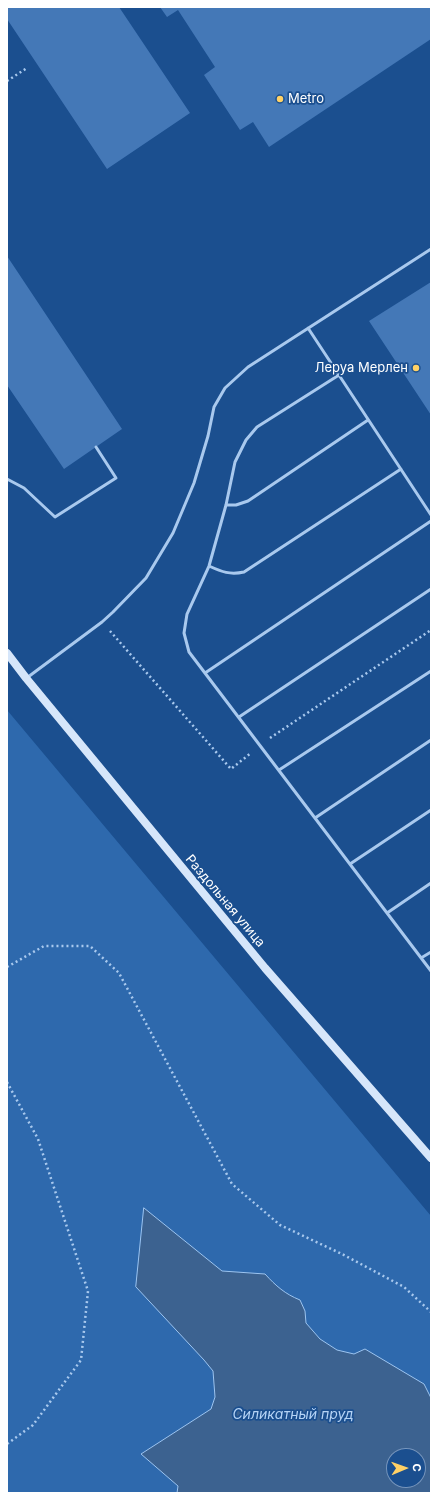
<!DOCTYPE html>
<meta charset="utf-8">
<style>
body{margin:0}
#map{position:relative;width:438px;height:1500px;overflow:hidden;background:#1b4f8f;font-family:Inter,sans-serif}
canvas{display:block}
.frame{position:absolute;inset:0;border:8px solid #fff;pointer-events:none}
.north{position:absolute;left:386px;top:1448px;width:40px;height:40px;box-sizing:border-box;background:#1b4f8f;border:1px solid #7695bc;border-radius:50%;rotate:88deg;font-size:11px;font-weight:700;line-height:16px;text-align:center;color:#fff}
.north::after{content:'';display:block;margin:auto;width:14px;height:18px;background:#ffd166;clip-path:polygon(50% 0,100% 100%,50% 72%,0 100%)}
</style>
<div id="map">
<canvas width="438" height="1500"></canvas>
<div class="frame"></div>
<div class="north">С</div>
</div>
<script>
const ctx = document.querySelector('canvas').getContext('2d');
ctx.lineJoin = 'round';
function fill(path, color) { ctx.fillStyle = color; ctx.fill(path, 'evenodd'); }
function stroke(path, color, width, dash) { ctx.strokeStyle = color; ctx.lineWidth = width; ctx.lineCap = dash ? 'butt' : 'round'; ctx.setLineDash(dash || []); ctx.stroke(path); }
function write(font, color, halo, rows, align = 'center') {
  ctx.font = font + ' Inter,sans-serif'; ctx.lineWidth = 3.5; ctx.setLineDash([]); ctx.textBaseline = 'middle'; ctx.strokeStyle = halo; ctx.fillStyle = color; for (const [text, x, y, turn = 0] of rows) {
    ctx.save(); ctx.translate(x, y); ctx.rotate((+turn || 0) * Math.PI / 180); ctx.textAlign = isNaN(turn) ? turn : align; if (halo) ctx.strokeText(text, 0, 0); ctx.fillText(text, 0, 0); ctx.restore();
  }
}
fill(new Path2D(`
 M7 710 431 1216V1493H7ZM394 1456H418V1480H394Z`), '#2e69ad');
const water = new Path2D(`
 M144 1208 222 1271 265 1274C276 1286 285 1294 300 1300L305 1311 306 1323 320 1339 337 1350 354 1354 365 1349 424 1384 431 1398V1493H177L178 1486 141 1454 211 1409 215 1397 213 1371 204 1360 136 1287ZM394 1456H418V1480H394Z`);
fill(water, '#3c6290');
stroke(water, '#9cc4f0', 1);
fill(new Path2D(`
 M7 7H119L190 113 107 169 7 19Z
 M160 7H431V39L269 147 253 122 240 130 204 75 215 67 178 10 167 17Z
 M7 256 122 429 64 469 7 385Z
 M431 282V415L369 321Z`), '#4478b7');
stroke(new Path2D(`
 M7 81 27 68
 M110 631 231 769 251 753
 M270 738 431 630
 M7 967 44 946H90L119 973 232 1184 280 1225 342 1254 404 1287 431 1312
 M7 1082 38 1139 88 1291 81 1360 33 1425 7 1444`), '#a9c9ee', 2.5, [2, 3]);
stroke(new Path2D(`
 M308 328 431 515
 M339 375 257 427 246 440 235 462 226 505 209 566 187 614 184 633 189 652 431 971
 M7 479 24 488 55 517 116 478 96 447
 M226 505H236L248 501 368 420
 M209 566C222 572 230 575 244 572L401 469
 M205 673 431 521
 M28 677 102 622 113 612 146 578 173 533 194 483 208 436 214 407 225 388 248 367 431 249
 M239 717 431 589
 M279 770 431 671
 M315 818 431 740
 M350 864 431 810
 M387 913 431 883
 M421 958 431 952`), '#a9c9ee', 3);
stroke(new Path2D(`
 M7 653 26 678 265 968 431 1158`), '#d6e6fa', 8);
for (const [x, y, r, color] of [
 [280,99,4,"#ffd166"],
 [416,368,4,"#ffd166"]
]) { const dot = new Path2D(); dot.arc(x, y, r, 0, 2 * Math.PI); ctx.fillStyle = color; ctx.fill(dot); stroke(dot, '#1b4f8f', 1.5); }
write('13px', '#fff', '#1b4f8f', [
 ["Metro",288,99],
 ["Леруа Мерлен",408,368,"right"]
], 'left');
write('13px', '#fff', '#1b4f8f', [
 ["Раздольная улица",225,901,50]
]);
write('italic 14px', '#b5d3f5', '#1b4f8f', [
 ["Силикатный пруд",293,1415]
]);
</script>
